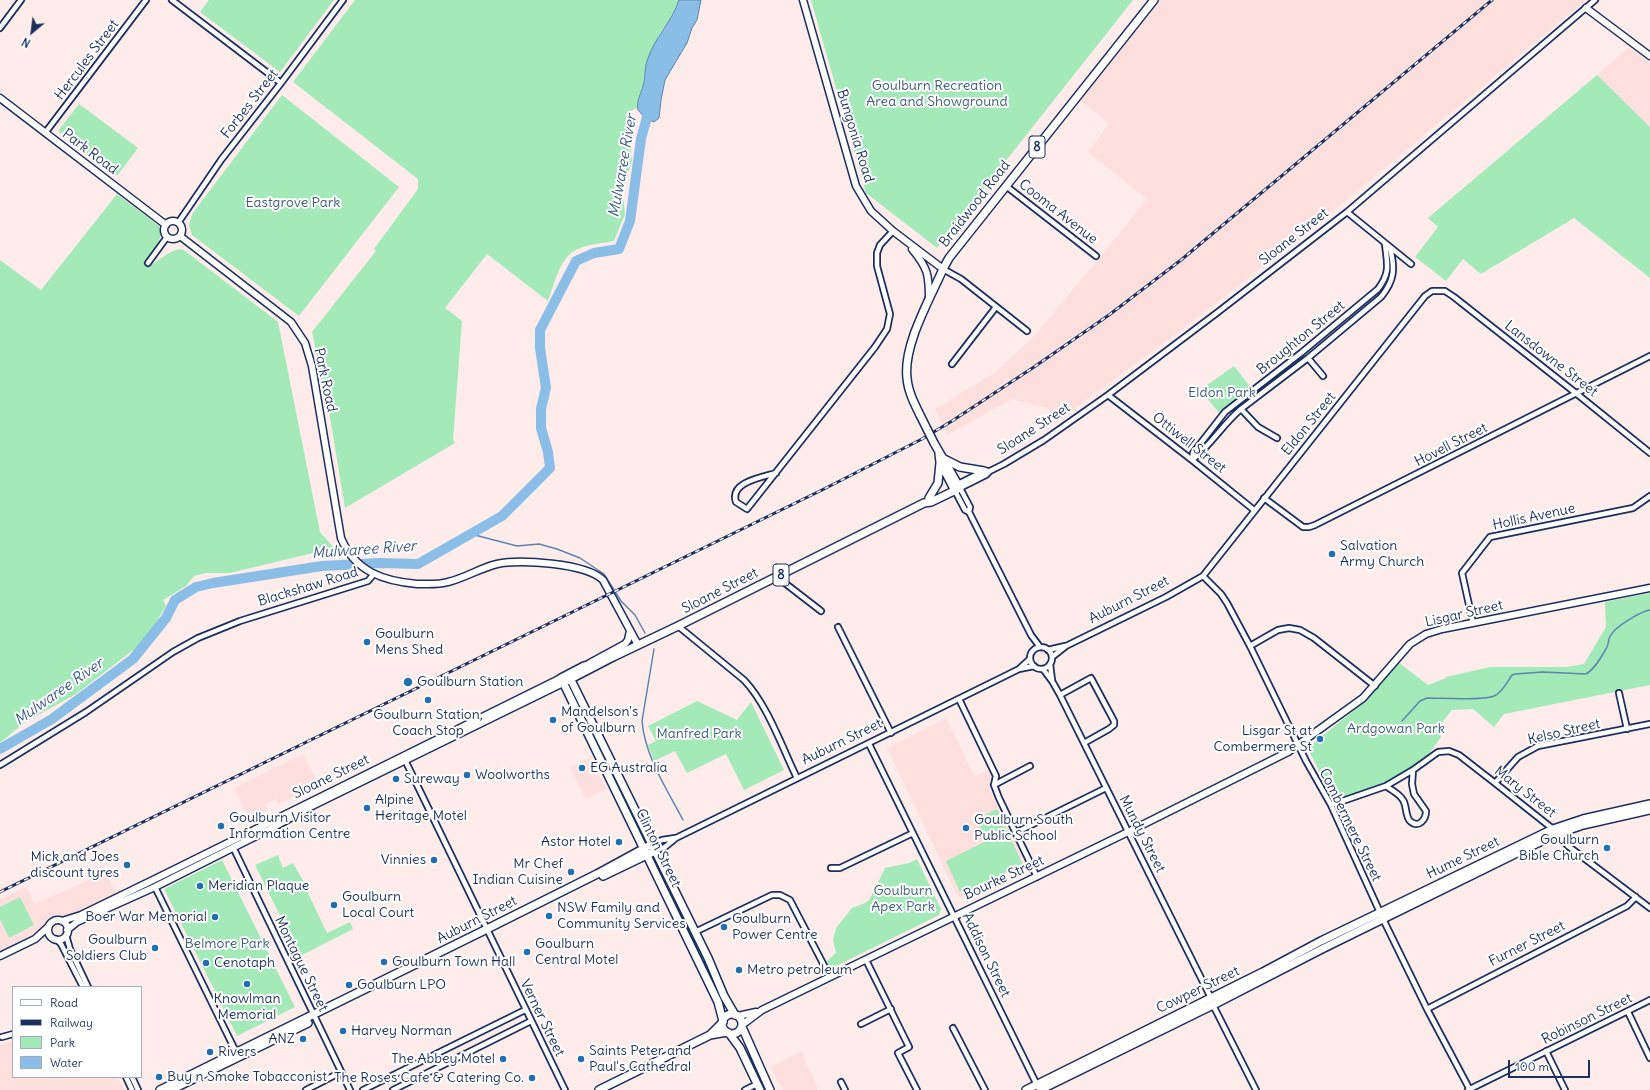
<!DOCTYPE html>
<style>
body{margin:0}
#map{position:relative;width:1650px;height:1090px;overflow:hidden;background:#feeceb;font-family:Delius,sans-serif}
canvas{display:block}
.legend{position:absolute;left:12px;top:986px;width:130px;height:92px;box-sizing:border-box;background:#fff;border:1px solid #a4acbf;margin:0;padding:5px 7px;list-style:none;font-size:12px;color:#1b2f5e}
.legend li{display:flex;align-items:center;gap:8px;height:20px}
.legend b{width:20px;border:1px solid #a4acbf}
.north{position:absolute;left:12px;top:12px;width:40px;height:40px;-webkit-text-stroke:3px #fff;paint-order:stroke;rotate:209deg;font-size:11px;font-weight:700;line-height:16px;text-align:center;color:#1b2f5e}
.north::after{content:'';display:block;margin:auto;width:14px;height:18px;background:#1b2f5e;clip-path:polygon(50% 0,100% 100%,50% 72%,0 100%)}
.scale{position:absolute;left:1508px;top:1060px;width:82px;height:18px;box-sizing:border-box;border:2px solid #1b2f5e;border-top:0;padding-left:5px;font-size:12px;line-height:14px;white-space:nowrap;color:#1b2f5e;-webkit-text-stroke:3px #fff;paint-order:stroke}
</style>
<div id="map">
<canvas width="1650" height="1090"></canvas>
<ul class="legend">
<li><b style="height:5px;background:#fff"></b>Road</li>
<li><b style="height:5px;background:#1b2f5e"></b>Railway</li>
<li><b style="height:11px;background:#a3eab8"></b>Park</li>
<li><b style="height:11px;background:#8abee7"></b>Water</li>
</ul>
<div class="north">N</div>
<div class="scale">100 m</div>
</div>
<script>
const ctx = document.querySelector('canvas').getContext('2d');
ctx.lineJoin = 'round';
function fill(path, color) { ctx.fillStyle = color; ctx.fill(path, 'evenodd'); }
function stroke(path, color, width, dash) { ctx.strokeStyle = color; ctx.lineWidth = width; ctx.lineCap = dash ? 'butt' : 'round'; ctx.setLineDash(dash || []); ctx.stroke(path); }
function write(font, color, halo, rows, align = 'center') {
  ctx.font = font + ' Delius,sans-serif'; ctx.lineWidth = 4; ctx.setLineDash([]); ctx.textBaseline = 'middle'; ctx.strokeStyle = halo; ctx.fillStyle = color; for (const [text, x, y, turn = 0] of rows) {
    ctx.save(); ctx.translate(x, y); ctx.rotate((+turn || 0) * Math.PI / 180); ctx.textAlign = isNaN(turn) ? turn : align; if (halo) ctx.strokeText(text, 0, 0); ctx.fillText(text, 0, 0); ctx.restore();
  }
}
fill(new Path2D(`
 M1159 0H1586L1332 212 1188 325 1055 423 1048 408 1012 399 947 435 935 409 996 372 1037 333 1102 255 1147 199 1088 152 1109 124 1080 100Z
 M1628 48 1632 49 1650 63V127L1597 75Z
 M946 718 974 776 989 770 991 789 990 790 1027 866 963 897 957 895 887 748Z
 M303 754 319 785 279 804 276 799 265 804 268 810 249 819 234 788Z
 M590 757 607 789 586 799 570 768Z
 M103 865 118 897 0 956V899L26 887 35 904 95 877 92 871Z
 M13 1040V1077H118L125 1090H0V1045Z
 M801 1051 818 1089 816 1090H783L771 1067Z`), '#fddfdd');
fill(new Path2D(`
 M209 0H334L280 72 200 12Z
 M355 0H679L668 23 661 31 647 61 643 85 637 108 626 113 632 160 623 193 625 214 614 241C603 243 589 244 578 249 560 256 554 285 548 301L487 254 445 308 462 321 453 440 455 443 345 508 329 411 312 332 376 251 374 249 418 189V179L293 82Z
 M811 0H1133L937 248 866 193Z
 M1597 75 1650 127V278L1574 218 1481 274 1463 259 1446 281 1415 257 1438 227 1428 218Z
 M282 95 399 187 299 316 192 235 189 225 192 214Z
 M79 104 138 148 117 176 58 131Z
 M117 194 159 226C165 240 152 251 145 262L150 266C158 261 175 246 184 250L278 322 320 532 335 549 328 556 313 553 230 573H206L194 576 186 586 163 600 166 606 145 641 76 694 24 723 0 743V260L41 290Z
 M1234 366 1252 389 1221 415 1200 390Z
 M1650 593V685L1504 714 1494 727 1473 709 1452 710 1438 727 1441 737 1426 758 1394 779 1378 786 1340 798H1335L1332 796 1310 753V746L1368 699 1398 662 1428 685 1446 678V677L1490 667H1566L1584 664 1606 627 1605 602Z
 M697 701 737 720 751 702 784 770 744 790 726 754 687 773 675 751 654 761 648 745 656 741 648 726Z
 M997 809 1023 865 964 892H960L946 861 986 841 976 819Z
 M278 855 283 868 293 863 306 886 305 887 327 933 350 922 353 929 300 956 255 865Z
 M917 859 941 909 939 915 834 967 829 966 827 961 836 953 833 940 836 928 852 908 865 903 869 900 873 893 885 868 909 863Z
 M222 860 295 1007 237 1036 164 889Z
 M20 897 34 925 9 938 0 919V907Z`), '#a3eab8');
const water = new Path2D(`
 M679 0H701L697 20 692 28 687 43 665 80 661 100 659 118 654 122 646 119 638 110C636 101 641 94 643 86 646 78 644 69 647 61 654 38 672 22 679 0Z`);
fill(water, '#8abee7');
stroke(water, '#5e85b0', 1);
stroke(new Path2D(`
 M471 534 517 546 539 544 557 549 580 558 604 574 621 601 635 615 645 633
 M654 649 642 721C645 757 667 789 683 820
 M1402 721 1420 701 1427 698C1442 698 1481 701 1494 696 1502 693 1507 682 1512 675L1515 674 1543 672 1586 674C1595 669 1602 656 1607 647 1609 643 1608 638 1611 635 1615 627 1641 611 1650 610`), '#5e85b0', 1.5);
stroke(new Path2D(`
 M0 749 52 719 133 659 166 618 175 600 196 587 213 583 322 566 380 563 418 564 502 516 550 468 548 452 541 428V409L546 388 540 348V330L576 261 594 253 619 249 630 221 641 139 650 106`), '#8abee7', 10);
const minor = new Path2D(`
 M172 0 281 83
 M0 28 21 0
 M45 133 146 0
 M1006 186 1096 256
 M1347 212 1411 264
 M178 223 221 160 281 83 343 0
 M148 263 167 237
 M943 269 961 279 1027 331
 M1308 358 1323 376
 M952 364 996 307
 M1108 395 1192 460 1254 510
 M1241 409 1258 427 1277 438
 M1192 460 1193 453 1225 412 1301 353 1378 289C1391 272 1387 263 1385 244
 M1192 460C1211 445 1223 424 1241 409L1308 358 1381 297C1395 280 1395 268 1390 248
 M776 473C763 477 729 482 736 502L747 509 875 347 887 329 890 314 877 266V253L880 245 893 231
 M958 484 984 471H990L1004 464 1044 440 1108 395 1218 312 1347 212 1595 0
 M955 491 965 510 969 512 1031 635 1040 647
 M1264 498 1303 527H1309L1315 525 1650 356
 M969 512 970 507 960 488 986 475 990 471
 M1203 576 1221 594 1227 603 1250 646 1306 761 1331 805 1383 919 1427 1009 1470 1090
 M777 577 821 611
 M1473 623 1462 573 1490 537 1633 508 1650 496
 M678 626 744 680C767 704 782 747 797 778
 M838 627 891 733
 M1250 646 1278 630 1289 628 1300 630 1314 638 1375 686
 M1030 658a11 11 0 1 1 22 0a11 11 0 1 1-22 0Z
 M1048 650 1065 646
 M1052 657 1066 646 1166 597 1203 576 1425 296 1432 291H1445L1454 297 1577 394 1650 453
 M1050 664 1052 680
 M1019 669 1030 659
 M1043 669 1052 681 1060 695 1211 998
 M1619 693 1627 729
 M1060 695 1091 678 1114 721V725L1109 729 1084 743
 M959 699 996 776 994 785 999 798 1037 877
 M869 744 1037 1085
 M405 760 565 1090
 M0 765 86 712 173 652 198 638 240 621 368 581 373 575
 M1495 783 1518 757 1538 746 1650 724
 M994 785 1030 766
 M1386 786C1391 790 1399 793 1403 800 1407 806 1405 816 1410 821 1419 829 1426 819 1426 811L1414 794 1412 784 1413 770
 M1331 805 1386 786 1413 770 1438 752 1449 751 1459 755 1495 783 1553 829 1568 846 1650 908
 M1015 833 1106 788
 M652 844 662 840 675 838
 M233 847 350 1090
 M655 851 665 847 676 838 1009 674 1019 669 1034 666
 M831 868H840L913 833
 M155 887 236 1052
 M695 932 772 895H780L790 900 830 977
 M66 935 70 949 88 987
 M56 939 61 944 83 987
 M866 960 909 1047 898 1053 917 1090
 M1213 1005 1256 1090
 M1427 1009 1627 906 1636 897
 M1628 1012 1650 1058
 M861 1024 891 1009
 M953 1028 985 1090
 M2 1037 13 1034
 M1546 1051 1565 1090
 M126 1077 132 1090
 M132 1077 138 1090
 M841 1082 845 1090
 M306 1090 341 1072
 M363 1090 525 1010
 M393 1090 531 1021
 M745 1090 757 1084
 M1468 1090 1650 1000`);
const tertiary = new Path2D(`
 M803 0 856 186 871 211 893 231 943 269
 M1586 8 1650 56
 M0 98 166 225
 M164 230a9 9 0 1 1 18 0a9 9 0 1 1-18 0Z
 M180 236 291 322 305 343 312 366 341 538C355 572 384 581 417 584 428 584 438 585 448 582 465 578 480 568 497 564 519 559 586 563 603 580L638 645
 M912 249C928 268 929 275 929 299
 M590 663 625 644 628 640 630 631
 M48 930a10 10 0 1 1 20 0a10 10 0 1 1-20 0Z
 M62 921 81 915 155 879 561 678
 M67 930 77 922 155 887 276 826 312 806 563 683
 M0 956 35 939 48 927
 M738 1016 756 1012
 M742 1025 762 1010 1128 832 1288 752 1363 698 1410 644 1426 634 1442 629 1650 588`);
const secondary = new Path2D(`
 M710 1035 723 1022
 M599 1090 710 1035 727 1032`);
const primary = new Path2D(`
 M920 415C914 403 908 391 907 378 903 345 930 299 943 269L949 258 1154 0
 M939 454 940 462 955 491
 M944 459 960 467 984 471
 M929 498 938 483 940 463
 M601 661 584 666 561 678 718 1002 723 1021
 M569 676 708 958 724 996 735 1015
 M563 683 613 657 678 626 924 503 931 502 960 488 934 443
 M603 876 655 851
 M722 1024a10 10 0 1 1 20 0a10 10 0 1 1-20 0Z
 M742 1027 770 1090
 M729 1033 740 1048 760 1090
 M160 1090 487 929 597 874 652 844
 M171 1090 308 1023
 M1026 1090 1263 972 1321 941 1553 829 1583 819 1650 804
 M1040 1090 1213 1005 1322 949 1523 850 1557 834 1583 825 1650 810`);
stroke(minor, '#1b2f5e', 8);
stroke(tertiary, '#1b2f5e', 9);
stroke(secondary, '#1b2f5e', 10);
stroke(primary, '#1b2f5e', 10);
stroke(minor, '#fff', 4.5);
stroke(tertiary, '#fff', 6);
stroke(secondary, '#fff', 7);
stroke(primary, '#fff', 7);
const rail = new Path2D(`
 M0 892 824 489 922 439 952 421 1034 367 1109 315 1181 260 1492 0`);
stroke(rail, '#1b2f5e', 3);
stroke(rail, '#fff', 1.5, [4.5]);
const primaryBridge = new Path2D(`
 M920 415 934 443`);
stroke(primaryBridge, '#1b2f5e', 10, []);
stroke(primaryBridge, '#fff', 7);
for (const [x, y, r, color] of [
 [1332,554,4,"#1f6fb2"],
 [367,642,4,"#1f6fb2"],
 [408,682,5,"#1f6fb2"],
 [428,700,4,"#1f6fb2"],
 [553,720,4,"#1f6fb2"],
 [1320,739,4,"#1f6fb2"],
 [582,768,4,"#1f6fb2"],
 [467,775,4,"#1f6fb2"],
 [396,779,4,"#1f6fb2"],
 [367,808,4,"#1f6fb2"],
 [221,826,4,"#1f6fb2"],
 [966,828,4,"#1f6fb2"],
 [619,842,4,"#1f6fb2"],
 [1607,848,4,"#1f6fb2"],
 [434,860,4,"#1f6fb2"],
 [127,865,4,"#1f6fb2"],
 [571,872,4,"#1f6fb2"],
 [200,886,4,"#1f6fb2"],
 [334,905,4,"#1f6fb2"],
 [549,916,4,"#1f6fb2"],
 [215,917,4,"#1f6fb2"],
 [724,927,4,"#1f6fb2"],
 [155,948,4,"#1f6fb2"],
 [527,952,4,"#1f6fb2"],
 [384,962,4,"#1f6fb2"],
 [206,963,4,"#1f6fb2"],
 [739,970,4,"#1f6fb2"],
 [247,984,4,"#1f6fb2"],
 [349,985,4,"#1f6fb2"],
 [343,1031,4,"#1f6fb2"],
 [303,1039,4,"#1f6fb2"],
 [210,1052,4,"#1f6fb2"],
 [503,1059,4,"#1f6fb2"],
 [581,1059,4,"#1f6fb2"],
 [159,1077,4,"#1f6fb2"],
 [532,1078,4,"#1f6fb2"]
]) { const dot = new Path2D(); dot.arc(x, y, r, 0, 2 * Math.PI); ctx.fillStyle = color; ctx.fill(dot); stroke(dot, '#fff', 1.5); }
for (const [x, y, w] of [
 [1037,147,16],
 [781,575,16]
]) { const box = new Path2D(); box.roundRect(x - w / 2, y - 11, w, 22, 3); ctx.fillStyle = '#fff'; ctx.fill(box); stroke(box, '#1b2f5e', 1); }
write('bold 13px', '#1b2f5e', null, [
 ["8",1037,147],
 ["8",781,575]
]);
write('14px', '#1b2f5e', '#fff', [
 ["Hercules Street",87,60,-53],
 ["Forbes Street",250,104,-52],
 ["Bungonia Road",855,136,73],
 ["Park Road",90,152,37],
 ["Braidwood Road",975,204,-52],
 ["Cooma Avenue",1058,212,38],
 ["Sloane Street",1294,237,-38],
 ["Broughton Street",1301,338,-39],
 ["Lansdowne Street",1551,359,38],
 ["Park Road",325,380,78],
 ["Eldon Street",1309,424,-51],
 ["Sloane Street",1034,429,-33],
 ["Ottiwell Street",1189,443,38],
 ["Hovell Street",1451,445,-27],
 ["Hollis Avenue",1534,517,-12],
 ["Blackshaw Road",308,587,-17],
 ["Sloane Street",720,591,-27],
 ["Auburn Street",1129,600,-27],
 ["Lisgar Street",1464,614,-13],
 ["Kelso Street",1564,732,-13],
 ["Auburn Street",842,742,-26],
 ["Sloane Street",331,777,-26],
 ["Mary Street",1525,792,38],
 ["Combermere Street",1350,825,64],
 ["Mundy Street",1142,834,63],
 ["Clinton Street",658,848,64],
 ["Hume Street",1463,858,-26],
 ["Bourke Street",1004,878,-25],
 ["Auburn Street",477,920,-27],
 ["Furner Street",1527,944,-27],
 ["Addison Street",986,955,64],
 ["Montague Street",301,964,64],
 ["Cowper Street",1198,990,-26],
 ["Verner Street",542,1018,64],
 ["Robinson Street",1587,1019,-26]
]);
write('14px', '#3d5e74', '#fff', [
 ["Goulburn Recreation",937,86],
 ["Area and Showground",937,102],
 ["Eastgrove Park",293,203],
 ["Eldon Park",1222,393],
 ["Ardgowan Park",1396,729],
 ["Manfred Park",699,734],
 ["Goulburn",903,891],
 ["Apex Park",903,907],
 ["Belmore Park",227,944]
]);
write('14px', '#1b2f5e', '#fff', [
 ["Salvation",1340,546],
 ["Army Church",1340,562],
 ["Goulburn",375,634],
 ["Mens Shed",375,650],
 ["Goulburn Station",417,682],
 ["Mandelson's",561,712],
 ["of Goulburn",561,728],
 ["Goulburn Station,",428,715,"center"],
 ["Coach Stop",428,731,"center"],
 ["Lisgar St at",1312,731,"right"],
 ["Combermere St",1312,747,"right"],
 ["EG Australia",590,768],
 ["Woolworths",475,775],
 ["Sureway",404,779],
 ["Alpine",375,800],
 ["Heritage Motel",375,816],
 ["Goulburn Visitor",229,818],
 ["Information Centre",229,834],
 ["Goulburn South",974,820],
 ["Public School",974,836],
 ["Goulburn",1599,840,"right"],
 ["Bible Church",1599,856,"right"],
 ["Astor Hotel",611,842,"right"],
 ["Mick and Joes",119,857,"right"],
 ["discount tyres",119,873,"right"],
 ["Vinnies",426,860,"right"],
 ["Mr Chef",563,864,"right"],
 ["Indian Cuisine",563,880,"right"],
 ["Meridian Plaque",208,886],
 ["Goulburn",342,897],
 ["Local Court",342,913],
 ["NSW Family and",557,908],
 ["Community Services",557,924],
 ["Boer War Memorial",207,917,"right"],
 ["Goulburn",732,919],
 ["Power Centre",732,935],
 ["Goulburn",147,940,"right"],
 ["Soldiers Club",147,956,"right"],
 ["Goulburn",535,944],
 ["Central Motel",535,960],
 ["Goulburn Town Hall",392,962],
 ["Cenotaph",214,963],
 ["Metro petroleum",747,970],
 ["Goulburn LPO",357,985],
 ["Knowlman",247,999,"center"],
 ["Memorial",247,1015,"center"],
 ["Harvey Norman",351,1031],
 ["ANZ",295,1039,"right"],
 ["Saints Peter and",589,1051],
 ["Paul's Cathedral",589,1067],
 ["Rivers",218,1052],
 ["The Abbey Motel",495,1059,"right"],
 ["Buy n Smoke Tobacconist",167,1077],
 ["The Roses Cafe & Catering Co.",524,1078,"right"]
], 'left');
write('italic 15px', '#3c5a87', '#fff', [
 ["Mulwaree River",623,166,-80],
 ["Mulwaree River",364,550,-4],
 ["Mulwaree River",59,692,-35]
]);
</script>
